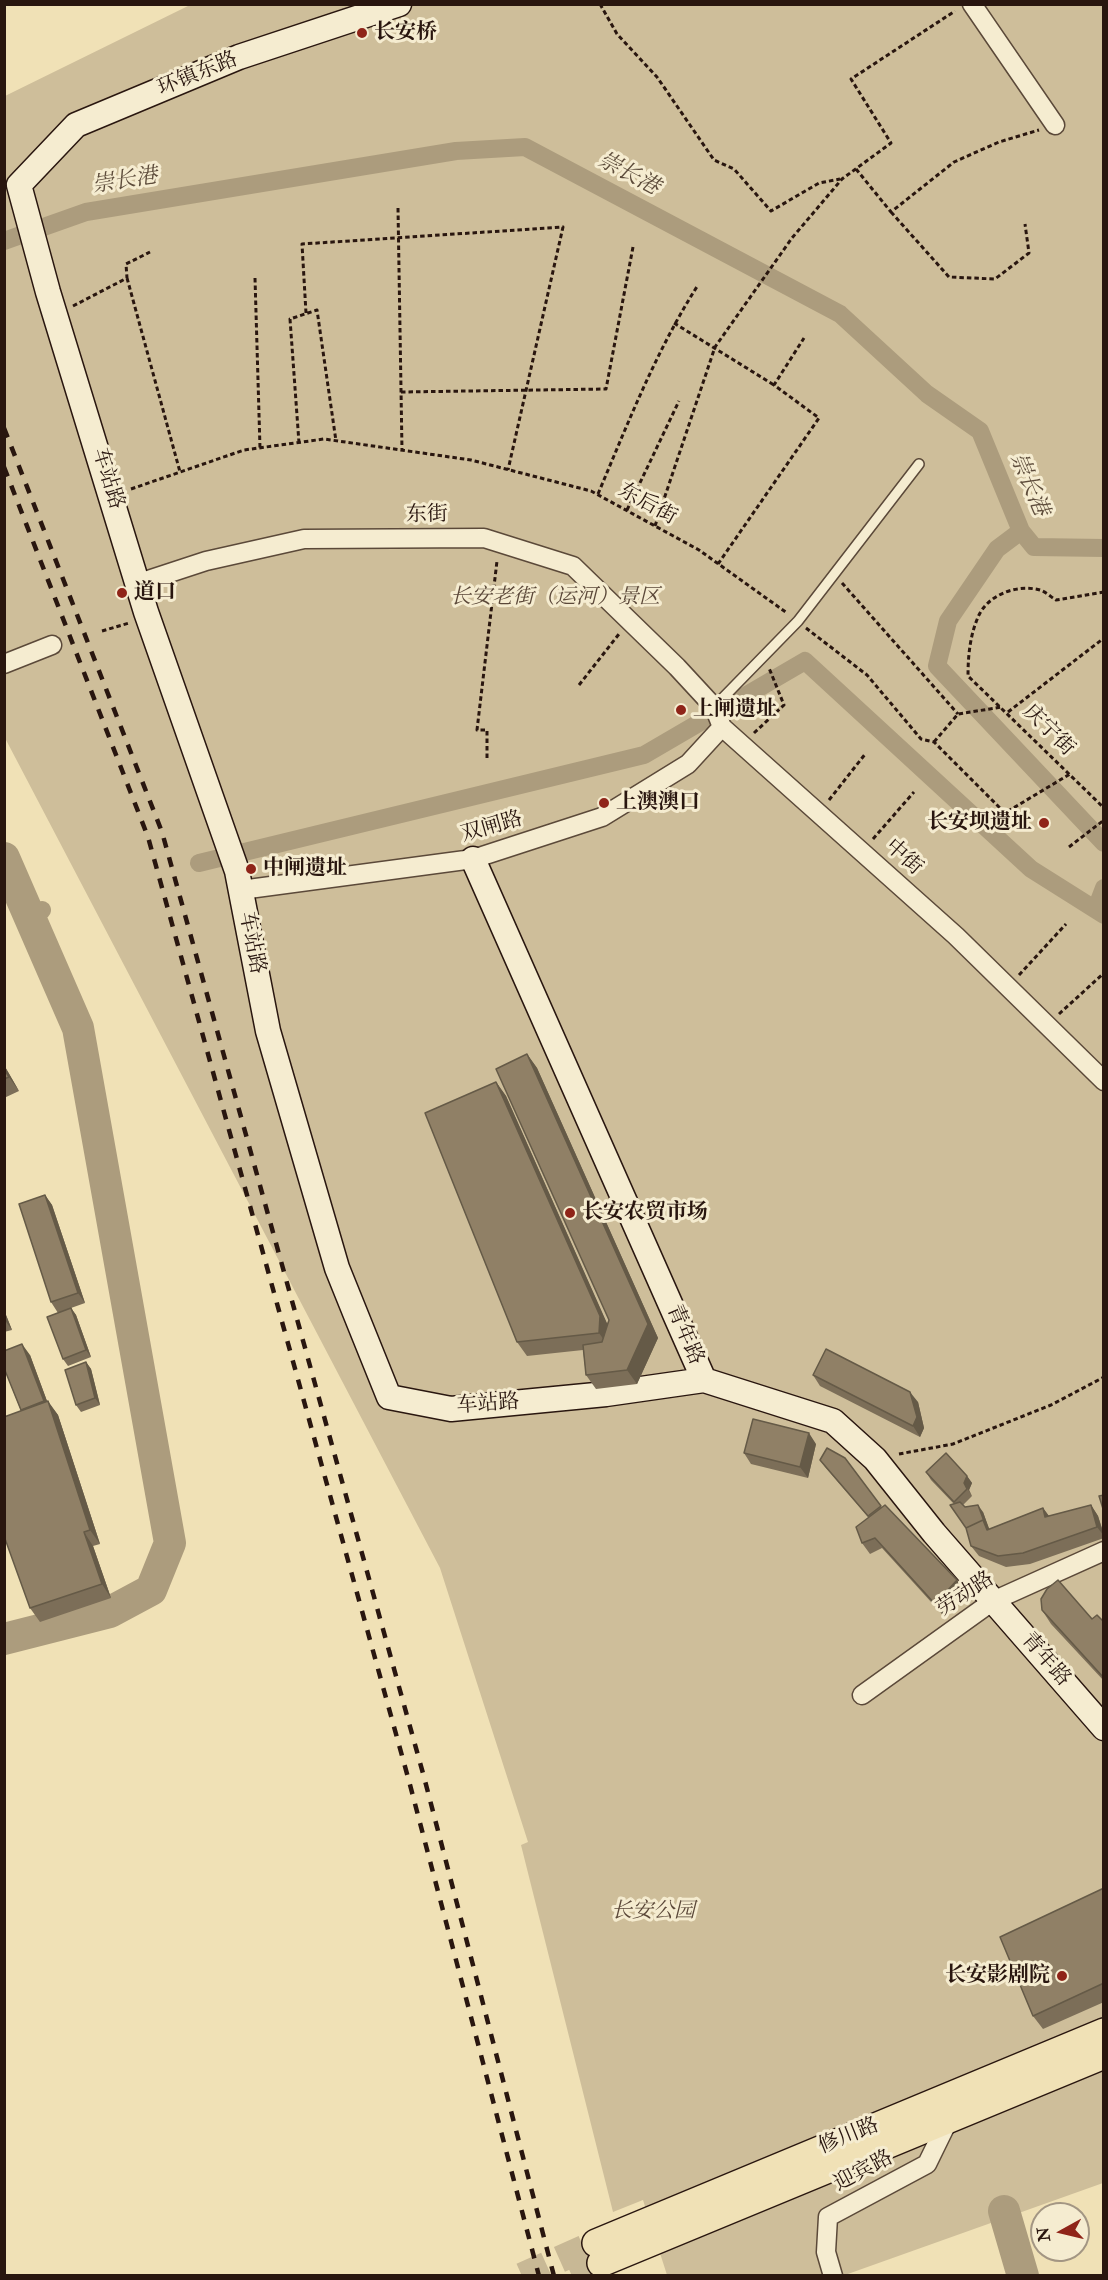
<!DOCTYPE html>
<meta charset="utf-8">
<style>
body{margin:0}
#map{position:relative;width:1108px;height:2280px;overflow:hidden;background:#f0e1b6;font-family:"IM FELL Double Pica",serif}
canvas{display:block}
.frame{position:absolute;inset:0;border:6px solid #29160f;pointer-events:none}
.north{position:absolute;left:1030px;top:2202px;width:60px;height:60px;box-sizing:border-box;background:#f5ecd0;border:2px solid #a39683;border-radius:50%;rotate:262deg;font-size:16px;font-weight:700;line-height:24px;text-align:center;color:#29160f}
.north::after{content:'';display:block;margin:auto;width:21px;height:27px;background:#8f2418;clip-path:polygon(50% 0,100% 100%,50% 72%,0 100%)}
</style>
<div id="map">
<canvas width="1108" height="2280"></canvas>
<div class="frame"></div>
<div class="north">N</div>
</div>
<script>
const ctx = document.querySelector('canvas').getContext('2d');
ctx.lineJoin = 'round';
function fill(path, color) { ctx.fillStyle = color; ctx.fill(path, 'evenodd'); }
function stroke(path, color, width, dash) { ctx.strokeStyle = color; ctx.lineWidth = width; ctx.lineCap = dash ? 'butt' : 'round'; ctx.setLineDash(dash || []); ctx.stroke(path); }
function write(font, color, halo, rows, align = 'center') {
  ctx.font = font + ' "IM FELL Double Pica","Noto Serif SC",serif'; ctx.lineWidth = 6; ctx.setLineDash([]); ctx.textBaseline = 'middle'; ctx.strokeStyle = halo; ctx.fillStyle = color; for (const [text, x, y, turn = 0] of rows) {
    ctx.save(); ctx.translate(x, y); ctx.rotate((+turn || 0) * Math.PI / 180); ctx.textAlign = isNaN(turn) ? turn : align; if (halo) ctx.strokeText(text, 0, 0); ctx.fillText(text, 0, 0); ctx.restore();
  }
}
fill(new Path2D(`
 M190 5H1103V2183L845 2275H667L643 2200 613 2212 521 1845 528 1842 440 1568 5 738V96Z`), '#cebe9a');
stroke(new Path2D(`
 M4 241 86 212 456 151 525 147 840 314 927 394 980 431 1021 531 1034 547 1104 548
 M1021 531 997 549 948 621 937 666 1104 843
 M199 863 644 755 805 661 1031 869 1104 915
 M1096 909 1104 888
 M29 915 42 910`), '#ac9c7d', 18);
stroke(new Path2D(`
 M4 858 78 1028 170 1543 151 1590 110 1612 4 1639
 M1004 2211 1023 2276`), '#ac9c7d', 32);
stroke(new Path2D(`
 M522 2276 596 2243
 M572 2276 601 2263`), '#c8b895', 27, [27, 14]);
const lane = new Path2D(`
 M714 707 798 621 919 464`);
const street = new Path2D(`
 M972 4 1055 125
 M139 583 206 561 304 539 484 538 573 566 677 667 714 707 722 727 956 936 1104 1081
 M4 664 52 645
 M241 890 473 859 602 817 688 764 722 727
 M862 1695 993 1601 1104 1551
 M833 2276 826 2252 828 2217 927 2164 950 2117`);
const secondary = new Path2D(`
 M399 4 239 57 76 125 19 185 48 292 146 612 237 871 268 1031 337 1268 389 1397 451 1409 606 1394 704 1380 833 1421 875 1459 934 1533 1104 1728
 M473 859 704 1380`);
const primary = new Path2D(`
 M596 2243 1104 2032
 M601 2263 1104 2055`);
stroke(lane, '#5b4939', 12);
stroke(street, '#5b4939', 21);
stroke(secondary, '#29160f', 27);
stroke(primary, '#29160f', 30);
stroke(new Path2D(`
 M600 4 617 34 657 77 714 160 734 169 771 211 819 183 840 179
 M856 169 891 212 954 162 999 142 1039 130
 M398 208 402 450
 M891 212 949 277 995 279 1029 253 1025 224
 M127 278 180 472
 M255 278 260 448
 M73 306 127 278 126 264 150 252
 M306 313 302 244 563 227 508 470
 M674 323 774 385
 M401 392 606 389 633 247
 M299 443 290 319 317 310 336 441
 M131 489 244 450 324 439 471 460 591 491 699 550 787 613
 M598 494C628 423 656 351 698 285
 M627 510 679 401
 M655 526 715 347 792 238 842 179 891 143 851 79 955 11
 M718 564 819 418 774 385 804 338
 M842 583 958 714
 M1104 592 1056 600C1051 597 1046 592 1040 590 1018 584 989 594 979 615 970 634 968 656 968 676L1104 808
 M806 628 867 675 921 739 934 742 1005 813 1070 774
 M102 631 129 623
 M579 685 619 634
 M1008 712 1104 638
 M754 733 784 705 769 668
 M934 742 958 714 1002 707
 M487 758V730H477L497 561
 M829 800 866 753
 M873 839 914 792
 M1069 847 1104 820
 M1019 975 1066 924
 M1059 1014 1104 973
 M899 1454 953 1444 1051 1405 1104 1377`), '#29160f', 3, [4.5, 3]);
stroke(lane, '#f5ecd0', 9);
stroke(street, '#f5ecd0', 18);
stroke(secondary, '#f5ecd0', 24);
stroke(primary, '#f0e1b6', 27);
stroke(new Path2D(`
 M4 428 162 832 424 1777 554 2276
 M4 467 148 837 409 1781 539 2276`), '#29160f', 4.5, [10, 10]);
fill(new Path2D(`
 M527 1054 537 1068 658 1338 637 1384 596 1389 586 1375 583 1350 527 1356 517 1342 496 1082 506 1096 607 1324 609 1320Z
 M4 1065 19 1091 4 1098Z
 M45 1195 52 1205 85 1303 71 1308 76 1315 91 1357 68 1366 63 1359 58 1313 51 1302Z
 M4 1310 12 1330 4 1332Z
 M30 1355 47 1401 58 1415 100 1544 93 1546 111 1598 40 1622 30 1608 21 1411 4 1368Z
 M86 1362 91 1369 100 1405 81 1412 76 1405Z
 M813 1375 918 1402 924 1428 920 1437 820 1386Z
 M816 1444 808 1478 751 1464 744 1453Z
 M845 1458 882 1508 957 1580 964 1591 942 1614 882 1548 870 1554 862 1543 869 1518 825 1467 820 1460Z
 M926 1472 967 1476 972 1483 969 1490 972 1496 963 1505 965 1507 983 1512 989 1529 1043 1508 1049 1516 1091 1505 1098 1516 1104 1534V1538L1030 1564 1006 1567 979 1556 971 1546 966 1528 954 1504 931 1480Z
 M1042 1610 1104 1622V1681L1051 1624Z
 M1104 1888V2002L1043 2029 1033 2016Z`), '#7c6e58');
fill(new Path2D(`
 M527 1054 537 1068 658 1338 637 1384 627 1370Z
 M4 1065 19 1091 9 1077 4 1069Z
 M496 1082 506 1096 610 1330 609 1347 599 1333Z
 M45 1195 52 1205 85 1303 78 1293Z
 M71 1308 76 1315 91 1357 86 1350Z
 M4 1310 12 1330 4 1319Z
 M22 1344 30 1355 51 1412 44 1401Z
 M86 1362 91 1369 100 1405 95 1398Z
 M910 1392 918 1402 924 1428 920 1437 913 1426Z
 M48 1401 58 1415 100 1544 90 1530Z
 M809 1433 816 1444 808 1478 800 1467Z
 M967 1476 972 1483 969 1490 972 1496 964 1483Z
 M978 1505 983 1512 990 1531 987 1530Z
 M1091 1505 1098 1516 1104 1536 1097 1527Z
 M1043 1508 1051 1519 1045 1517Z
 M84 1532 93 1546 111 1598 102 1584Z
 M957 1580 964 1591 942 1614 935 1604Z`), '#655a47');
const building = new Path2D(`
 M527 1054 648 1324 627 1370 586 1375 583 1345 602 1342 609 1320 496 1069Z
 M4 1069 9 1077 4 1079Z
 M496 1082 600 1316 599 1333 517 1342 425 1113Z
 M45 1195 78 1293 51 1302 19 1204Z
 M71 1308 86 1350 63 1359 47 1317Z
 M22 1344 44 1401 21 1410 4 1368V1351Z
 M826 1349 910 1392 917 1417 913 1426 813 1375Z
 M86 1362 95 1398 76 1405 65 1370Z
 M48 1401 90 1530 84 1532 102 1584 30 1608 4 1536V1417Z
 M753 1419 809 1433 800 1467 744 1453Z
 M827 1448 845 1458 881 1506 868 1516 820 1460Z
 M946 1453 967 1476 964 1483 967 1489 954 1502 926 1472Z
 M1104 1495V1512L1099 1496Z
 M960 1502 965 1507 978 1505 985 1524 983 1520 966 1528 950 1505Z
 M885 1505 957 1580 935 1604 875 1538 862 1543 856 1527Z
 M1091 1505 1097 1527 1023 1553 998 1556 971 1546 966 1528 983 1520 987 1530 1043 1508 1045 1517Z
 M1058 1580 1092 1619 1097 1615 1104 1622V1678L1042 1610 1041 1599 1047 1589Z
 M1104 1888V1983L1033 2016 1000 1937Z`);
fill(building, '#908066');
stroke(building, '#655a47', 1.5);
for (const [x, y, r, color] of [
 [362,33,6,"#8f2418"],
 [122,593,6,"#8f2418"],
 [681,710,6,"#8f2418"],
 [604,803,6,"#8f2418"],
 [1044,823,6,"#8f2418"],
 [251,869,6,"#8f2418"],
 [570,1213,6,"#8f2418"],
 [1062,1976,6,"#8f2418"]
]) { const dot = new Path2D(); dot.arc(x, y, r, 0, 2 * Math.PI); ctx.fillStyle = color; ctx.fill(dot); stroke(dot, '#f5ecd0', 2); }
write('bold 21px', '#29160f', '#f5ecd0', [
 ["长安桥",374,33],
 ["道口",134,593],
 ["上闸遗址",693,710],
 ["上澳澳口",616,803],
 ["长安坝遗址",1032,823,"right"],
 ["中闸遗址",263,869],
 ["长安农贸市场",582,1213],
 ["长安影剧院",1050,1976,"right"]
], 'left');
write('21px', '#29160f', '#f5ecd0', [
 ["环镇东路",198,75,-22],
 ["车站路",107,479,73],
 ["东后街",647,505,29],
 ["东街",427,516,-1],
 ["庆宁街",1048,731,45],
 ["双闸路",492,828,-16],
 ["中街",903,858,42],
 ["车站路",251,943,79],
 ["青年路",684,1335,67],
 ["车站路",488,1405,-4],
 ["劳动路",966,1595,-33],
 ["青年路",1045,1660,49],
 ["修川路",849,2137,-22],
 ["迎宾路",864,2172,-28]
]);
write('italic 21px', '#5b4839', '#f5ecd0', [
 ["长安老街（运河）景区",555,598],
 ["长安公园",653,1912]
]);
write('italic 22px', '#5d4c3b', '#f5ecd0', [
 ["崇长港",628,175,28],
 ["崇长港",125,182,-9],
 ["崇长港",1028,485,67]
]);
</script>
